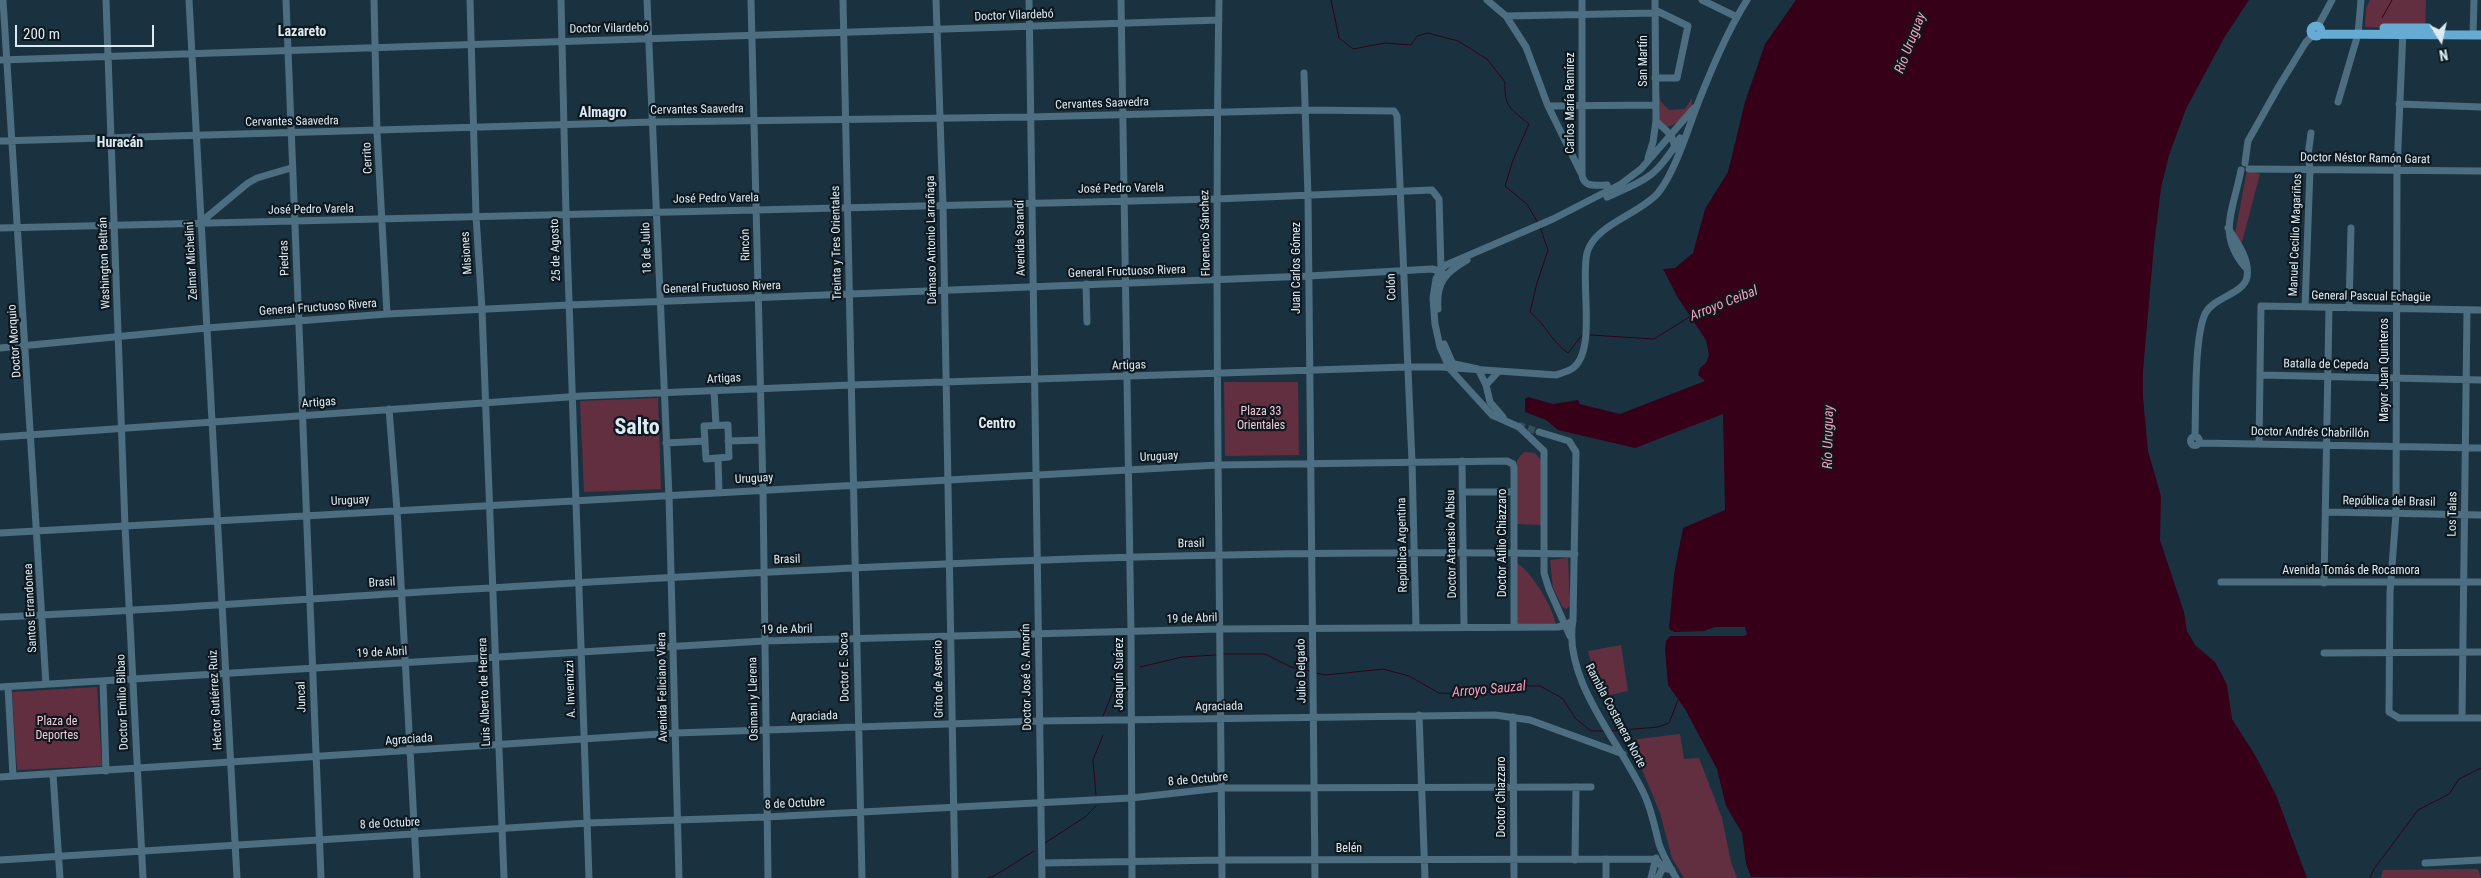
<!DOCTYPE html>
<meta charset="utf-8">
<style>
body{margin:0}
#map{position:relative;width:2481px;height:878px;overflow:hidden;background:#1a3240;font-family:"Roboto Condensed",sans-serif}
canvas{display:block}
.north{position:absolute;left:2416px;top:15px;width:50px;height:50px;-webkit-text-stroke:4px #0e181f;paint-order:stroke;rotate:170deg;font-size:14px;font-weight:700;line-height:20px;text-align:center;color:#dceaf3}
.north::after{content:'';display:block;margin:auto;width:18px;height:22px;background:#dceaf3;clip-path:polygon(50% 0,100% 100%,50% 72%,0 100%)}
.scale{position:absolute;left:15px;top:25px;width:139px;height:22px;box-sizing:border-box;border:2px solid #dceaf3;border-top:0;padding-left:6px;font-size:15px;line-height:18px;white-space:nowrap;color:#dceaf3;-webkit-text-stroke:4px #0e181f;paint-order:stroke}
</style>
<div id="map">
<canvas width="2481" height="878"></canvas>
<div class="north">N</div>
<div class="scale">200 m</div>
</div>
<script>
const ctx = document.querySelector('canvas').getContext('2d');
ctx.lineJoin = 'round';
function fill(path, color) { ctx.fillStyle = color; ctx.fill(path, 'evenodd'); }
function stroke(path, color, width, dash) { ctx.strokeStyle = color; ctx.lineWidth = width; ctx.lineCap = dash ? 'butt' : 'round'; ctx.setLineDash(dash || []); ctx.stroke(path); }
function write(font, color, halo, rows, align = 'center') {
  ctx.font = font + ' "Roboto Condensed",sans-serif'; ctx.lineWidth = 4.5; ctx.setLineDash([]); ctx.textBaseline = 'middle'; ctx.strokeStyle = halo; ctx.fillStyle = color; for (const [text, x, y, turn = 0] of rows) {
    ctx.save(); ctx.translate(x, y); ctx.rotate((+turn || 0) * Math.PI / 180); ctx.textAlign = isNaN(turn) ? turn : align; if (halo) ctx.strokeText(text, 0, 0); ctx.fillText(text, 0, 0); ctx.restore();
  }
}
fill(new Path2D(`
 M2370 0H2426L2425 29 2365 27 2366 8Z
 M1659 92 1661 102 1669 110 1685 109 1692 98C1693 112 1679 125 1666 127L1659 121Z
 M2247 170 2260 174 2242 242 2233 245Z
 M1224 382H1298L1299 455 1225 456Z
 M658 398 661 489 584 492 580 401Z
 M1524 452 1535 453 1542 461 1541 525 1517 524V460Z
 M1568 558 1570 605 1567 609 1563 608 1553 588 1550 560Z
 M1515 562C1531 570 1553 607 1556 625L1517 624Z
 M1621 645 1628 691 1601 697 1588 651Z
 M97 687 102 766 17 770 12 692Z
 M1680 734 1684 759 1699 758 1722 818 1731 862 1737 878H1684L1672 858 1660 813 1630 740Z
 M2478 869 2481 878H2381L2383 870Z`), '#622f40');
fill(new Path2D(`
 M1796 0H2249L2224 38 2186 109 2169 155 2161 188 2154 245 2143 371V397L2148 451 2161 496 2160 540 2184 612 2187 631 2195 645 2215 662 2222 675 2227 685 2232 719 2255 755 2276 795 2307 878 1751 877 1746 864 1742 833 1726 806 1717 769 1685 709 1668 685 1665 650 1666 641 1670 636H1744L1747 634 1745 627H1715L1704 631 1674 632 1669 629 1674 574 1683 528 1725 510 1723 414 1635 448 1558 430 1546 420 1525 412V399L1528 397 1553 404 1578 400 1580 404 1620 414 1705 381 1698 375 1700 368 1706 363 1709 355 1706 340 1678 298 1663 269 1675 268 1693 253 1705 209 1728 172 1745 102 1765 44Z`), '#360018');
stroke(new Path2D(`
 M1331 0 1339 38 1353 49 1385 43 1411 45 1417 36 1428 33 1458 41 1487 59 1505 82C1504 107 1511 109 1529 124L1513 160 1505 186 1527 204 1538 223
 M2382 18 2392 0
 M1540 227 1548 250 1537 283 1530 312C1546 325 1551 341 1568 353L1583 334
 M1590 335 1654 339 1691 316
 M1222 654H1265L1291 667 1310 671
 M1140 667 1182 657 1216 655
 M1316 673 1326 675 1383 669 1409 676 1439 693 1466 694 1503 686H1540L1562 698 1576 719 1591 731H1605
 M1103 716 1121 671 1125 670
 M1611 731 1658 727 1669 723 1678 700
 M1096 795 1093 760 1103 735
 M1045 843 1085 817 1096 806
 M987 878 994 876 1034 851
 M2370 878 2374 869 2418 810 2449 794 2459 779 2481 768`), '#360018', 1);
stroke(new Path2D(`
 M1518 425 1539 432`), '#374e5b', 7, [7, 3.5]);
stroke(new Path2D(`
 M3 0 46 684
 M106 0 125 526 143 878
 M189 0 237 878
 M286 0 321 878
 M374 0 377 132 387 314
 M470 0 476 216 482 310 504 878
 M561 0 566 214 589 878
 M647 0 669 496 679 878
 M751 0 763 490 768 878
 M843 0 862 878
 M936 0 943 205 955 878
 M1029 0 1042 878
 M1121 0 1131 632 1132 878
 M1219 0C1214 293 1220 585 1222 878
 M1487 0 1506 16 1526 47 1548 106 1581 173
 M1582 0V175C1584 188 1596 185 1607 185
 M1702 0 1737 17
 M1655 10 1688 26 1677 78H1655
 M1506 16 1655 13
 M2318 26 2332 0
 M2403 30 2397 170 2396 514 2390 592 2389 712 2399 718H2481
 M2473 35 2474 0
 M0 60 1219 20
 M1304 73 1308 196 1315 878
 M2338 102 2358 34 2361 0
 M2399 104 2481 107
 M1548 106 1655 105
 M1656 121 1671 135 1676 149
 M0 141 653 122 1030 117 1306 110 1394 111 1397 116 1412 462 1416 627
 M1648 158 1653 142 1656 121 1655 0
 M2245 163 2248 141 2279 86 2306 42 2313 35
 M2249 169 2481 171
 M2241 170C2234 209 2216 234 2246 268
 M1607 197C1648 179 1656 177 1680 138
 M201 222 248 183 257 178 291 168
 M0 228 1216 199 1432 190 1439 199 1441 269
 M1086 284 1087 322
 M2305 307 2310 169 2308 155 2311 133
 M2349 308 2351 228
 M1438 309C1436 282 1445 273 1467 260
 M1444 344 1455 369
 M0 348 207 328 387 314 569 305 1309 276 1432 269 1440 271 1445 275
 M1450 363 1478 369 1486 385
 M1498 372 1486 385 1490 402 1503 417
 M2260 375 2481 380
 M714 391 716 425
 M389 409 397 510 417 878
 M728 425 729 457 706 459 704 426Z
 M1539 432 1569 441 1576 452 1573 620C1562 680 1621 743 1645 796 1652 812 1655 828 1659 844 1663 856 1670 867 1676 878
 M2190.5 441a4.5 4.5 0 1 1 9 0a4.5 4.5 0 1 1-9 0Z
 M0 437 582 396 851 385 1407 367H1441L1556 375C1562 373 1569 371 1573 368 1597 350 1580 281 1587 253 1594 225 1640 214 1658 193 1675 172 1688 129 1698 103 1712 68 1727 32 1747 0
 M2195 437C2196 408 2194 338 2205 314 2213 297 2244 294 2247 277 2250 259 2237 242 2228 228
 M728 441 762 440
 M666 443 705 441
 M2199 443 2481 448
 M2259 444 2261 306 2481 310
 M718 458 719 493
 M1462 461 1464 627
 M1462 492H1514
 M2326 512 2481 515
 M0 533 1217 465 1507 461 1513 464 1514 468V626
 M2221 582H2481
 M2324 583 2329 308
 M0 617C164 610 327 597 490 588 851 566 1213 548 1575 554
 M1570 636 1549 589 1544 573V451L1519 427 1492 415 1450 369 1440 347 1435 324 1433 298 1436 279 1441 269 1446 265 1553 219 1621 184 1641 169 1694 108
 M2324 653 2481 652
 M103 681 106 771
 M0 687 764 641 1219 629 1558 627 1566 625 1573 620
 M8 687 13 776
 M1419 715 1425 878
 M1513 717 1514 878
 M2462 718 2467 310
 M53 774 60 878
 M0 777 675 733 1039 721 1495 715 1530 720 1623 754
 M1606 859V878
 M0 860 588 823 766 817 1131 798 1221 788 1591 787
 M1575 860 1576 787
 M1042 863 1222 860 1656 859 1663 868 1672 870
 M2425 863 2481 860
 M1651 878 1656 858
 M1658 878 1664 865`), '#4d6e81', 7);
stroke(new Path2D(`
 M2311 31a5 5 0 1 1 10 0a5 5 0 1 1-10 0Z
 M2384 28H2428
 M2321 34 2481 35`), '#65abd4', 9);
write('12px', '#dceaf3', '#0e181f', [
 ["Doctor Vilardebó",1014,16,-2],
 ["Doctor Vilardebó",609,29,-1],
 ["San Martín",1644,61,-90],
 ["Carlos María Ramírez",1571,103,-90],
 ["Cervantes Saavedra",1102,104,-2],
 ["Cervantes Saavedra",697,110,-1],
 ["Cervantes Saavedra",292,122,-1],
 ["Cerrito",368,158,-93],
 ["Doctor Néstor Ramón Garat",2365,159,1],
 ["José Pedro Varela",1121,189,-1],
 ["José Pedro Varela",716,199,-1],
 ["José Pedro Varela",311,210,-1],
 ["Florencio Sánchez",1206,233,-91],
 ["Manuel Cecilio Magariños",2296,235,-88],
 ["Avenida Sarandí",1021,238,-91],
 ["Dámaso Antonio Larrañaga",932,240,-91],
 ["Treinta y Tres Orientales",837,243,-91],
 ["Rincón",746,245,-91],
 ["18 de Julio",647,248,-92],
 ["25 de Agosto",556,250,-92],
 ["Misiones",467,253,-94],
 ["Piedras",285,258,-92],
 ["Zelmar Michelini",192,261,-93],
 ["Washington Beltrán",105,263,-92],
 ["Juan Carlos Gómez",1297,268,-90],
 ["General Fructuoso Rivera",1127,272,-2],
 ["Colón",1392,287,-92],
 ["General Fructuoso Rivera",722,288,-2],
 ["General Pascual Echagüe",2371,297,1],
 ["General Fructuoso Rivera",318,308,-4],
 ["Doctor Morquio",15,341,-94],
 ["Batalla de Cepeda",2326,365,1],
 ["Artigas",1129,366,-2],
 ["Mayor Juan Quinteros",2385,370,-90],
 ["Artigas",724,379,-3],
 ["Artigas",319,403,-4],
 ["Doctor Andrés Chabrillón",2310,433,1],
 ["Uruguay",1159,457,-3],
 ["Uruguay",754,479,-3],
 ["Uruguay",350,501,-3],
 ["República del Brasil",2389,502,1],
 ["Los Talas",2453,514,-89],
 ["Doctor Atilio Chiazzaro",1503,543,-90],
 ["Brasil",1191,544,-1],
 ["Doctor Atanasio Albisu",1452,544,-91],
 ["República Argentina",1403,545,-91],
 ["Brasil",787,560,-2],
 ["Avenida Tomás de Rocamora",2351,571],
 ["Brasil",382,583,-3],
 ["Santos Errandonea",31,608,-93],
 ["19 de Abril",1192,619,-2],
 ["19 de Abril",787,630,-1],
 ["19 de Abril",382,653,-3],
 ["Doctor E. Soca",845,667,-91],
 ["Julio Delgado",1302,671,-91],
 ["Joaquín Suárez",1120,674,-90],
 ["Doctor José G. Amorín",1027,677,-91],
 ["Grito de Asencio",939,679,-91],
 ["Avenida Feliciano Viera",663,687,-91],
 ["A. Invernizzi",571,689,-92],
 ["Luis Alberto de Herrera",485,692,-92],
 ["Juncal",302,697,-92],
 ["Osimani y Llerena",754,699,-91],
 ["Héctor Gutiérrez Ruiz",216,700,-93],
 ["Doctor Emilio Bilbao",123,702,-92],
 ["Agraciada",1219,707,-1],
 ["Rambla Costanera Norte",1615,716,62],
 ["Agraciada",814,717,-2],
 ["Agraciada",409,740,-4],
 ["8 de Octubre",1198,780,-5],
 ["Doctor Chiazzaro",1502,797,-90],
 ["8 de Octubre",795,804,-3],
 ["8 de Octubre",390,824,-3],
 ["Belén",1349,849]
]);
write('12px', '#f7c8d5', '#0e181f', [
 ["Plaza 33",1261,412],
 ["Orientales",1261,426],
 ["Plaza de",57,722],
 ["Deportes",57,736]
]);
write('bold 14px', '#dceaf3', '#0e181f', [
 ["Lazareto",302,32],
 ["Almagro",603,113],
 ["Huracán",120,143],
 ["Centro",997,424]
]);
write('italic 14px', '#f99fbb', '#0e181f', [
 ["Río Uruguay",1911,43,-69],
 ["Arroyo Ceibal",1724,304,-22],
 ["Río Uruguay",1829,437,-89],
 ["Arroyo Sauzal",1489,690,-5]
]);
write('bold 22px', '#dceaf3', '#0e181f', [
 ["Salto",637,428]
]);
</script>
